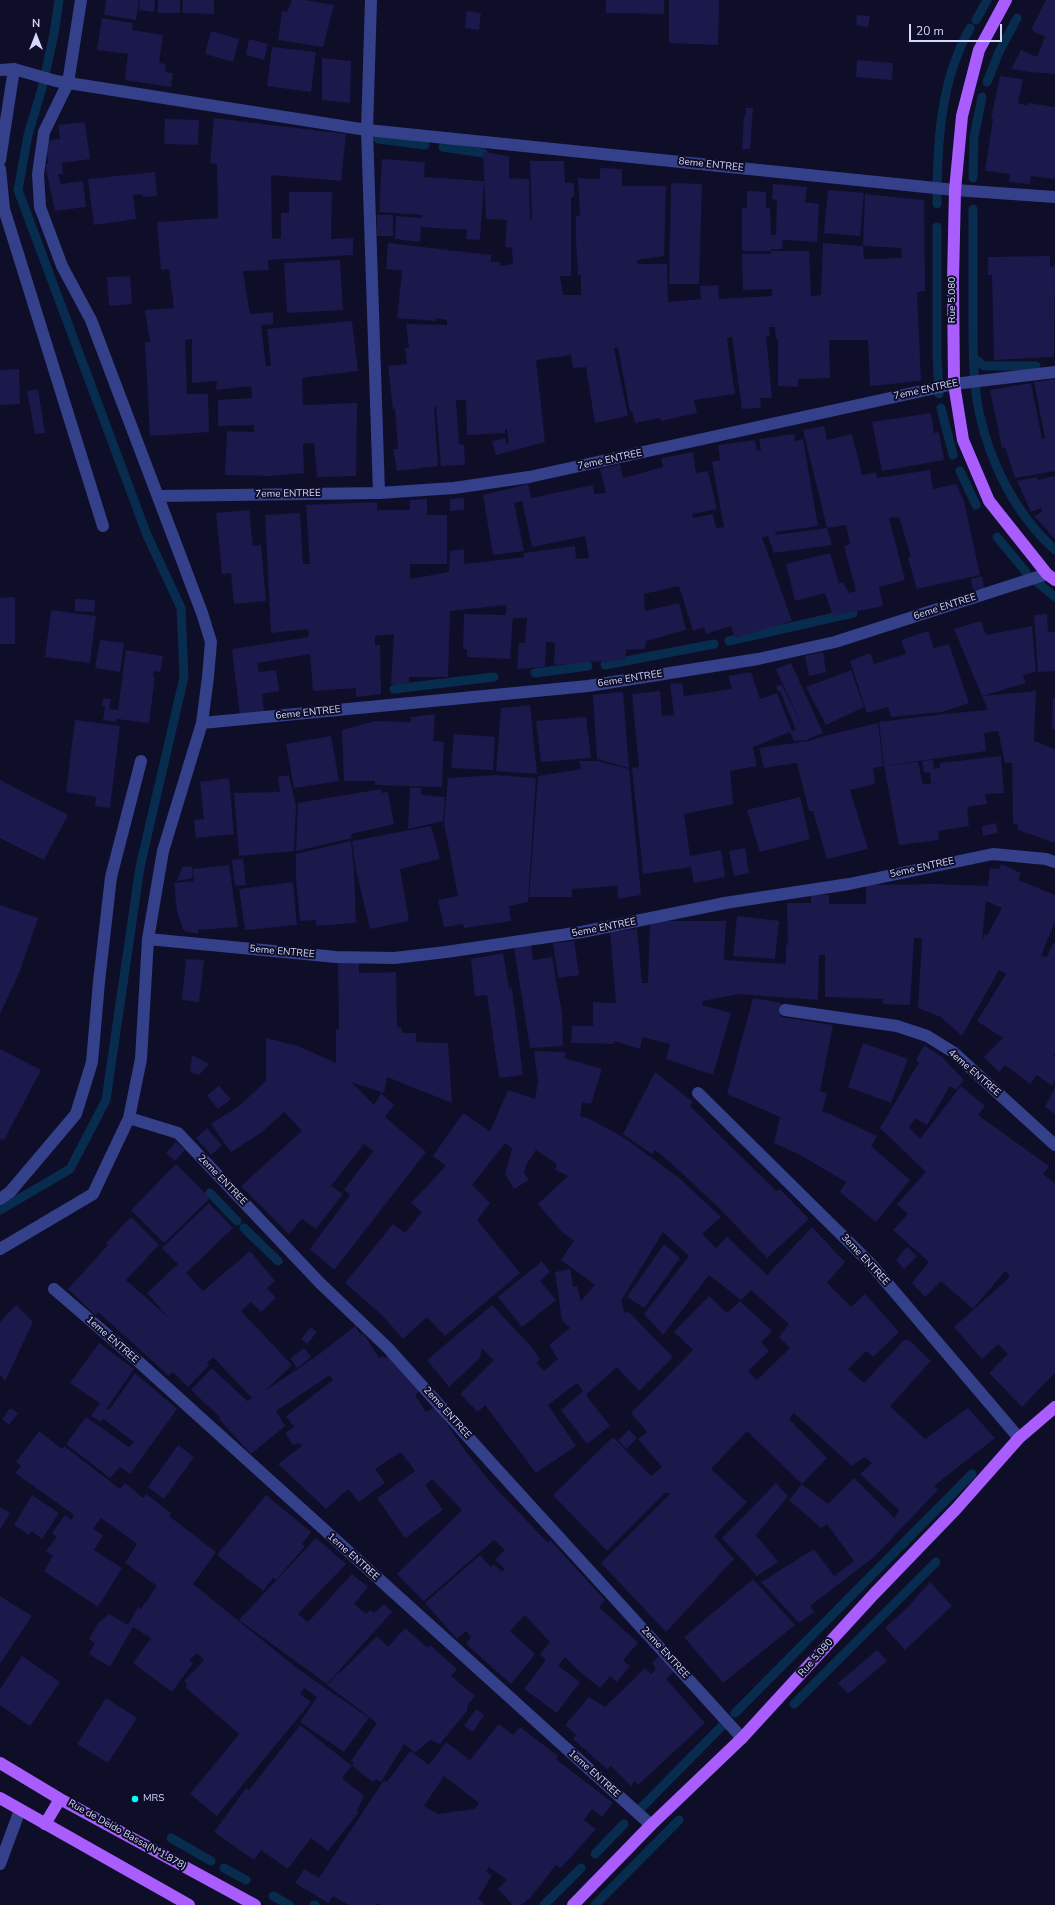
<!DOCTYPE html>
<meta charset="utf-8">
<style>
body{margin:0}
#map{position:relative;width:1055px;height:1905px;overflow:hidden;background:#0e0e29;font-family:"Nunito Sans",sans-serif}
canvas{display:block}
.north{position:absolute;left:16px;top:16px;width:40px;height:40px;-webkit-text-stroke:3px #0e0e29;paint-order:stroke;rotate:0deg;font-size:11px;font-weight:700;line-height:16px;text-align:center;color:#d6d7ff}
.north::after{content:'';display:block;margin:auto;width:14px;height:18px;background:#d6d7ff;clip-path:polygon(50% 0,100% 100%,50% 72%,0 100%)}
.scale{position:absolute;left:909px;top:24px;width:93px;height:18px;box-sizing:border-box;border:2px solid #d6d7ff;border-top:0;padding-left:5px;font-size:12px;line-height:14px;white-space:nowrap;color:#d6d7ff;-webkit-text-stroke:3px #0e0e29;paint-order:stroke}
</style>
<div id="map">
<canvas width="1055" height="1905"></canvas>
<div class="north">N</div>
<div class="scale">20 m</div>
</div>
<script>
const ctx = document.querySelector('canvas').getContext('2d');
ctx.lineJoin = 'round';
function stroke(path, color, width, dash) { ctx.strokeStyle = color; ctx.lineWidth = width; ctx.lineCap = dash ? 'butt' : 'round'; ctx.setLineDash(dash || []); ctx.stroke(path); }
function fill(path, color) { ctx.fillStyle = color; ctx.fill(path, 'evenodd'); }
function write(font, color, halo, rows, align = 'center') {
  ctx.font = font + ' "Nunito Sans",sans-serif'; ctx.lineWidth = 4; ctx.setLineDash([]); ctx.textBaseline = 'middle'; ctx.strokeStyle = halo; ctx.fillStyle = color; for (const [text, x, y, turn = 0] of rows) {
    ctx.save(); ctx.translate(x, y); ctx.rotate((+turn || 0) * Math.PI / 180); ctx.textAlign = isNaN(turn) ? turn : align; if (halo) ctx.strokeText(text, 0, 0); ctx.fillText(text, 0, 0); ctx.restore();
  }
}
stroke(new Path2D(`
 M976 20 987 0
 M987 82 999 52 1017 18
 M378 139 425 145
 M443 147 483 153
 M973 178 974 137 982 97
 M937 204C937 145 940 81 970 28
 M973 209C973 245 973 281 973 318 973 349 973 381 979 412 990 463 1016 515 1055 550
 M937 227V355L939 394
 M974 358 984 366H1036
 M941 408 953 455
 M960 471 976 505
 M997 537 1026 572
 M1038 583 1055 597
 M729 641 853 613
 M605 665 714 644
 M535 673 588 666
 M394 689 494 677
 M210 1193 237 1221
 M0 1210 70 1169 106 1100 140 867 184 677 181 608 147 535 18 190 28 135 42 88 54 34 59 0
 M244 1228 278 1261
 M794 1704 936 1562
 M735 1713 972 1474
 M639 1810 722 1726
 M171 1838 211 1861
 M595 1854 624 1824
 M224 1868 246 1880
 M273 1896 289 1905
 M314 1905H315
 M544 1905 581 1868
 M595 1905 679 1820`), '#082c4d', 9);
fill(new Path2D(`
 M106 0H139L136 20 104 15Z
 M140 0H155L154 12 139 10Z
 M158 0H180V13H158Z
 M183 0H214V14L182 13Z
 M292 0H305L334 5 323 47 278 40 282 11 287 12Z
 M606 0H664V14L606 13Z
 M669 0H719L718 45 669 43Z
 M1046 0H1055V74L1030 72 1011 69 1021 50 1037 57 1045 37 1031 30Z
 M467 11 481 13 479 30 465 28Z
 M857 15 870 16 868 27 856 25Z
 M102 18 133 23 132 30 163 35 159 63 166 64 165 72 173 73 171 87 125 80 128 54 97 50Z
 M211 31 239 39 233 62 205 54Z
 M249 39 268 44 264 60 246 55Z
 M272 47 316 52 311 92 267 86Z
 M322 58 351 61 350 103 322 100Z
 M857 60 893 63 892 80 856 77Z
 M1000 76 1023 79 1018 103 1028 106V103L1055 107V179L1031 176 1030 184 1009 182 1010 174 985 171 993 119 991 118Z
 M746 108H753L750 149H742L744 116H746Z
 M214 118 346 134 341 181 271 175 272 239 281 238V213H289V192H332L331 239 353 238V255L268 260 269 270 243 271 250 314 273 312V324L261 325 266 366H271L267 329 352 321 358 371 302 378 303 405 357 403 356 476 317 477 314 443 303 444 304 473 272 476 225 475 227 431 254 432V425L218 426V400L252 398 251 386 216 390 217 381 192 383V339L185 340 187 394H208L209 432 150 436 145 342H150L145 310 174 308 169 269 161 270 157 222 218 218 217 164 210 163Z
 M165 119 199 120 198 145 164 144Z
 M85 122 90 159 62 163 63 174H58L61 184 83 181 86 207 55 211 45 165 48 164 46 141 60 139 58 125Z
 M483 152 509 156V178L529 179 530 219H532L530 161H564L565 183H574V197H571V276H560L563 295H581V275H578L576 242V216H580L578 178 600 179V168L622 169V186H666L664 256 637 260V264H667L668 302 701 299 700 286 718 285 719 299 772 296V289L743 290 742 254H771V251H809L811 296 821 295 823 243 863 246 864 259 902 258 901 248 863 246 865 194 924 200 925 291 917 292 921 381 870 386 868 340H829L830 378 798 379V387L778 386V339H776L775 327H769L770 336H766L772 398H760L761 408 742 409 732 337 727 338 735 394 694 400 697 413 661 421 660 418 635 423 632 411 630 412 618 348H614L628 416 595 423 586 367 573 368 571 355 536 360 545 442 496 455 492 441 505 438 507 444 509 443 507 429H505V433L467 435 466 400H456L459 444 464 445 465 465 441 466 436 407H434L438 466 397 471 393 449H398L395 409H393L388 366 407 364 405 348H409L406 324 447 325V320L436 318V321L397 318 402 271 386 269 388 243 491 255V262H500V266L513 264 512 248 505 247 507 220 486 219Z
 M382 159 425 162 424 177 484 181 480 240 466 239 467 230 421 227 420 242 395 239 396 216 421 218 422 215 379 212Z
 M155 172 157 196 143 197 142 194 133 195 136 219 94 225 88 179Z
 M671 183 702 184 699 284H669Z
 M773 184 807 187 805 202 819 204 817 242 783 240 782 249H771V251H742V208H747V191L766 192V208H770L771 235H776L777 200 772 199Z
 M828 190 864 193 860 236 824 233Z
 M377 215H393V236H377Z
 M1050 256V267L1055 266 1054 357 994 360 992 275H988V257Z
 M340 260 343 310 287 313 284 263Z
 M130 276 132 304 109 306 107 277Z
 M19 369 20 404 0 405V370Z
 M1055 379V471L1015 478 1005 447 1002 448 990 390 1031 383 1042 439 1045 438 1034 382Z
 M38 389 45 433 35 434 27 391Z
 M931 413 934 433 939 432 944 460 882 471 872 422Z
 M824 426 827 440 852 434 862 475 876 472 877 478 930 470 933 489 956 484 964 501 980 575 917 589 908 558 911 557 899 517 889 518 905 580 879 587 883 606 833 616 825 593 795 601 786 564 830 553 839 583 843 582 849 593 856 591 844 546 850 544 846 525 827 528 803 430Z
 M794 434 795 441 803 439 818 526 775 532 776 535 827 528 832 545 774 553 768 536 762 537 792 621 735 638 731 626 706 634 704 627 693 631 679 586 644 594 645 611 679 603 686 630 646 641 645 649 626 650V659L604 663V661L554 665 555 643 546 642 545 667 517 669 519 643H525L527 618H513L510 659 467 657V649H463L464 614 506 615V605L450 611 448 677H409V684H391L394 634 375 636V645H380L381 694 356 697V688L313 691 310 654 257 663 259 672 276 670 279 691 262 694 264 713 240 717 232 649 309 637 308 629 271 633 265 515 300 513 303 564H310L306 505 377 502V510H410V500L427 499V515H447V564H410V579L449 572 450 551 464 549V564L524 557V553L575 546 576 559 589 558 585 536 532 547 522 501 514 503 524 551 493 555 483 495 528 484 531 498 593 485 594 494 606 493 600 469 620 464 623 478 663 467 661 458 693 452 696 473 708 471 717 509 692 514 693 518 713 514 716 528 724 527 712 462 720 460 718 445 755 440 757 451 761 450 759 439Z
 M1055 476V539L1034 516 1042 512 1041 508 1031 512 1017 481 1037 477V480Z
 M464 498V510L450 511V499Z
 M249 510 253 546 261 545 266 601 234 604 231 573 222 574 216 513Z
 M982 576 984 588 973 590 971 579Z
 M15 597V644H0V598Z
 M75 599 95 600 94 612 75 611Z
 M51 610 96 616 90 663 45 657Z
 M1047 614 1048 632H1055V671L1038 672 1034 615Z
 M981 621 986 635 1032 626 1036 672 1023 675 1026 683 982 696 954 629Z
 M928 631 934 648 949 644 969 703 942 712 891 717 888 707 867 713 850 661 870 653 874 664 906 654 901 640Z
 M100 640 124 643 120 672 95 668Z
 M126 650 163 656 160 672 154 671 153 677H155L149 723 117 719 116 722 103 720 105 707 102 706 103 698 111 699 109 709 118 710Z
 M823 652 826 672 809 676 805 656Z
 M791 663 823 733 808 739V740L794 741 790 732 796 730 780 691H778L776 686 782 685 803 728 776 669Z
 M851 670 864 707 826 725 806 687Z
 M751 672 760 699 777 693 792 731 753 747 757 766 730 771 733 804 684 814 690 856 721 850 725 877 694 883 691 867 643 874 632 768 639 767 632 694 660 691 662 716 674 715 670 684 682 683 684 696 732 689 728 676Z
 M1036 691 1034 741 1055 749V843L1018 830V825L1013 823 1012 763H1005L998 731 984 733 986 751 885 766 918 762 923 784 939 783H931L930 772 924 773 922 761 933 760 934 769 940 768V763L1001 756 1004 793 985 794 987 804 967 807 969 826 938 831 939 840 899 845 884 766 879 722 944 714 988 710 982 696Z
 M623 692 629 768 597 759 593 695Z
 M1053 698H1055V729H1052Z
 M530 705 537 774 496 771 501 708Z
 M435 714 433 741 444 742 442 787 375 785V781H344L342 730 375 721 411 722V717Z
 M586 717 591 758 541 762 536 721Z
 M75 720 120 726 110 808 95 806 96 797 66 792Z
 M878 723 883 766 873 768 875 784 850 790 868 849 827 859 813 811H809L797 763 764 768 759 748 809 741 824 736Z
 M454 734 495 737 493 770 451 768Z
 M331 736 339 781 294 788 286 744Z
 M579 761H597L629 769 641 895 618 899 617 886 572 889V897H529L538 776 581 769Z
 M289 775 296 806 294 851 239 856 234 793 280 792 278 777Z
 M496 775 536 778 528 902 509 906 511 921 464 928 463 924 444 927 438 900 458 896 444 823 448 778Z
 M229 778 234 834 196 838 194 820 204 819 200 782Z
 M0 780 68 815 44 860 0 838Z
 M410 787 421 788V795L445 797 443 821 408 829Z
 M381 789 382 793 388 792 394 824 351 834 352 838 296 851 298 803Z
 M800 797 810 839 760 852 747 810Z
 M996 823 998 833 983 836 982 826Z
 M431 826 440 859 400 869 409 921 370 929 356 870 352 841Z
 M351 841 354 870 356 923 316 926V920L300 921 296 879V854Z
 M745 848 749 873 734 876 729 851Z
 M243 859 246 885 235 886 232 860Z
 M1001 864 1021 873 1018 880 1055 895V921L1041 956 1047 957 1053 943H1055V1053L1053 1056 1055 1057V1080L1052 1086 1037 1075 1030 1084 1005 1065 999 1072 984 1057 1003 1038 977 1021 1006 974 999 970 962 1036 941 1017 918 1008 922 939 914 938 910 1005 883 1004V999L825 997V955H819L818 1000 738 994 703 1001 702 1005 731 1013 713 1075 666 1059 670 1044 642 1037 640 1049 614 1041V1044L571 1043 572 1026H593V1002L616 1003 610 932 637 929 642 983H648L650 921H726L724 960 786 964V945H788L787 903H811V895H829V904H866V885L936 884 988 886 990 868 999 869ZM986 901 1002 908 987 936 985 934 982 940Z
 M229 865 238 927 198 930V934L184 931 177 912 174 883 194 881 193 869Z
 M192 866 193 878 177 881 182 867Z
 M293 882 297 925 245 930 239 889Z
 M0 905 38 918 20 971 0 1014Z
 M737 916 779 921 775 959 733 956Z
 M574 941 579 975 558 978 553 943Z
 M531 945 533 960 552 957 562 1013 563 1046 530 1048 514 948Z
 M503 953 509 989 512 988 523 1075 499 1078 487 995 475 996 471 959Z
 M186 959 204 960 199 1002 182 1000Z
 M359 962V973L396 972 397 1027 402 1028V1033H416V1042L448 1043 452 1103 387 1077 384 1093 351 1082 374 1105 381 1093 394 1105 385 1117 426 1152 334 1270 310 1249 350 1195 344 1190 373 1151 364 1144 331 1186 343 1194 316 1229 302 1219 289 1234 241 1186 302 1131 284 1112 262 1132 231 1152 211 1124 239 1106 266 1081V1038L298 1046 336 1063V1029H339L338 963Z
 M753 998 781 1003V1017L833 1025 820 1091 827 1093 822 1112 828 1113 877 1136 871 1146 910 1180 876 1222 840 1192 846 1182 802 1156 774 1143 780 1117 727 1094Z
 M863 1043 908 1059 891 1103 848 1087Z
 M924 1045 942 1057 964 1080 956 1090 950 1086 927 1125 915 1118 909 1128 920 1139 961 1086 985 1106 978 1115 1049 1166 1043 1174 1055 1183V1373L1022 1407 989 1373 1008 1354 998 1344 982 1359 954 1327 1010 1277 1005 1271 973 1309 941 1281 925 1297 912 1283 929 1262 893 1230 908 1214 897 1204 926 1172 880 1128 919 1062 916 1060Z
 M0 1049 41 1070 4 1140 0 1139Z
 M534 1051 566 1052 564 1058 602 1069 591 1104 582 1102 580 1116 588 1118 623 1137 678 1177 721 1217 702 1234 716 1248 727 1237 767 1275 812 1227 845 1262 827 1283 851 1307 865 1294 899 1332 873 1357 866 1351 848 1369 864 1383 904 1340H909L931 1361 890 1406 925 1439 968 1408 995 1438 934 1486 938 1490 874 1557 810 1606 814 1612 799 1623 761 1582 814 1549 834 1576 854 1561 827 1524 821 1528 789 1500 802 1484 828 1504 854 1478 894 1518 899 1510 860 1474 872 1463 865 1457 852 1466 794 1413 789 1419 827 1458 802 1484 747 1431 711 1469 747 1502 714 1536 734 1559 666 1632 601 1563 670 1494 666 1492 607 1551 553 1495 613 1437 651 1476 662 1467 638 1439 647 1432 631 1413 693 1350 674 1332 709 1296 727 1313 740 1301 772 1331 761 1342 769 1351 748 1371 757 1380 790 1348 779 1337 789 1324 751 1290 741 1300 709 1275 663 1335 644 1314 689 1256 663 1232 621 1301 625 1313 628 1311 673 1357 639 1391 617 1367 586 1395 610 1426 587 1444 561 1410 583 1391 577 1383 548 1405 576 1446 536 1473 485 1405 478 1412 460 1394 494 1360 482 1349 480 1358 449 1387 427 1360 492 1305 529 1344 540 1359 536 1363 544 1371 558 1359 549 1345 570 1328 562 1320 555 1272 570 1269 573 1287 577 1286 581 1301 595 1285 561 1260 574 1241 561 1231 538 1204 568 1176 555 1170 557 1164 536 1150 526 1165 524 1173 529 1180 514 1189 505 1174 511 1152 513 1149 505 1143 472 1185 490 1203 477 1220 520 1273 445 1336 427 1317 403 1339 383 1316 345 1283 393 1224 405 1233 422 1212 411 1203 446 1166 433 1156 463 1113 490 1131 508 1090 535 1099 538 1081Z
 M192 1055 209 1064 199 1075 190 1072Z
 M655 1072 693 1102 690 1106 776 1191 780 1189 809 1219 767 1258 719 1208 670 1162 655 1150 652 1154 623 1134Z
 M219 1086 231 1099 218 1109 207 1095Z
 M1055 1087V1114L1045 1107Z
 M207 1128 222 1145 211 1155 196 1138Z
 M176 1142 185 1150 175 1161 166 1153Z
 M176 1164 210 1198 164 1243 131 1210Z
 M209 1203 233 1228 186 1273 203 1291 250 1251 275 1281 267 1288 276 1298 261 1312 251 1302 241 1311 292 1365 265 1391 318 1355 355 1326 361 1335 363 1333 379 1358 383 1356 385 1358 389 1355 420 1390 415 1395 426 1412 435 1407 464 1449 491 1483 548 1543 550 1540 605 1600 599 1607 638 1643 623 1660 630 1666 617 1682 610 1676 600 1688 580 1672 565 1657 558 1666 580 1682 557 1713 524 1689 546 1660 540 1654 550 1642 525 1615 510 1631 535 1654 511 1684 466 1644 471 1637 466 1631 457 1639 425 1603 480 1555 491 1567 494 1564 502 1572 505 1569 495 1560 505 1550 494 1540 424 1601 397 1574 462 1510 432 1479 425 1485 443 1510 405 1538 377 1498 415 1471 401 1452 375 1469 385 1483 359 1502 348 1489 326 1509 278 1464 302 1446 299 1443 293 1445 285 1433 294 1427 286 1416 333 1380 330 1375 276 1411 285 1426 251 1454 219 1419 221 1418 191 1390 212 1368 247 1401 252 1398 213 1357 207 1363 209 1365 188 1387 173 1372 169 1376 98 1312 95 1315 68 1289 108 1245 106 1243 131 1217 159 1245 126 1280 169 1318 147 1293 178 1264 162 1248Z
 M664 1244 680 1258 644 1308 627 1297Z
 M907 1247 917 1256 904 1269 896 1260Z
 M542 1261 550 1272 540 1281 556 1300 522 1327 498 1297Z
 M16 1305 33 1322 5 1381 0 1375V1322Z
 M311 1327 317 1332 307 1344 301 1339Z
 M99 1343 134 1369 107 1408 70 1383Z
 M304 1348 311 1357 297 1368 290 1358Z
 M135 1373 177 1409 130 1474 120 1467 110 1478 66 1444 86 1417 129 1447 134 1442 103 1419 101 1422 91 1416 100 1403 109 1410Z
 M10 1408 18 1413 9 1425 2 1419Z
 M629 1430 637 1438 626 1449 618 1440Z
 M39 1431 62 1449 64 1446 120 1489 125 1483 143 1498 146 1494 171 1513 169 1516 216 1552 193 1584 298 1669 369 1718 344 1752 300 1722 317 1697 304 1688 300 1694 311 1702 217 1816 190 1794 239 1734 185 1687 187 1684 184 1681 204 1660 197 1653 189 1660 193 1663 172 1692 133 1663 151 1638 133 1627 110 1667 89 1654 95 1643 89 1639 98 1623 109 1614 128 1625 138 1607 141 1609 157 1586 125 1563 137 1544 101 1518 93 1529 103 1535 94 1550 122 1568 98 1607 44 1571 53 1556 46 1551 57 1537 52 1533 65 1515 71 1520 74 1515 15 1473 21 1466 16 1462Z
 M178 1445 194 1457 164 1499 148 1487Z
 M776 1483 788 1496 756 1535 778 1562 757 1576 722 1538Z
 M32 1495 59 1513 42 1539 31 1531 29 1535 14 1525Z
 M266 1495 311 1532 302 1544 305 1546 276 1580 273 1578 263 1591 217 1555Z
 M0 1507 10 1513 0 1530Z
 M316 1538 346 1564 298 1614 308 1622 352 1574 368 1587 354 1604 366 1614 370 1610 374 1613 384 1604 392 1612 327 1684 239 1620Z
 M753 1579 795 1625 723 1683 684 1637Z
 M930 1582 952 1606 905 1650 885 1628 908 1607Z
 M0 1596 32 1616 0 1664Z
 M405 1628 428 1648 430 1645 457 1669 451 1676 475 1696 467 1706V1711L440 1744 430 1740 415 1753 404 1744 381 1782 376 1779 373 1782 352 1766 354 1763 351 1761 377 1723 327 1685 338 1673 339 1674 377 1636 388 1647Z
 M877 1650 887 1661 848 1694 838 1683Z
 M661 1654 675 1670 666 1679 705 1723 638 1785 635 1781 631 1786 611 1766 607 1769 573 1739 576 1735 565 1725 589 1697 605 1707 645 1668 651 1674 656 1669 652 1663Z
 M22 1656 60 1682 30 1726 0 1705V1689Z
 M106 1698 137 1718 108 1763 77 1744Z
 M476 1709 484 1715 473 1732 464 1726Z
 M499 1724 513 1735 520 1727 558 1756 556 1759 613 1803 602 1817 592 1809 584 1820 596 1829 561 1868 556 1865 530 1898 521 1905H513L498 1889 507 1880 489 1867 486 1872 492 1875 478 1899 486 1905H380L377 1903 376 1905H349L333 1896 328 1903 295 1883 304 1869 319 1878 384 1780 387 1782 410 1751 429 1765 446 1742 470 1760ZM444 1776 479 1803 474 1809 438 1814 424 1806Z
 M300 1725 352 1766 342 1778 364 1796 357 1811 359 1812 328 1851 311 1838 288 1869 261 1850 254 1860 214 1832 246 1788 249 1790Z`), '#1b184b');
stroke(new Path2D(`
 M371 0 367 130 379 493
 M0 70 14 69 56 81 367 130 955 190 1055 197
 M0 160 14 69
 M0 169 4 209 103 526
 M158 496 379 493 454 488 529 477 954 384 1055 372
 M202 723 588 686 758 659 835 642 1047 574
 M148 939 336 957 394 958 446 952 582 932 725 903 849 884 993 854 1046 859 1055 862
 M785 1010 897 1026 927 1036 953 1052 1055 1145
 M698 1093 870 1263 1019 1438
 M129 1118 178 1133 320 1283 388 1348 495 1467 742 1738
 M0 1199 10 1192 76 1114 92 1062 99 982 111 877 141 761
 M0 1249 93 1194 129 1118 141 1059 148 939 163 851 202 723 208 677 211 642 202 613 91 320 62 266 40 207 38 174 44 132 68 83 81 0
 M54 1289 140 1363 651 1825
 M0 1864 20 1810`), '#35408b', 12);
stroke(new Path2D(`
 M1006 0 979 50 962 116 955 190 953 280 954 384 963 440 989 501 1047 574 1055 580
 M0 1763 60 1799 255 1905
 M0 1798 189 1905
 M45 1824 60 1799
 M573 1905 651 1825 742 1738 874 1594 956 1509 1019 1438 1055 1407`), '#a95dff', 12);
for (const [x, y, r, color] of [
 [135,1799,4,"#02fff0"]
]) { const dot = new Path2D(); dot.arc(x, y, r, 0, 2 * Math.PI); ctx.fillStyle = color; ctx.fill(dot); stroke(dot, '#0e0e29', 1.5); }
write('10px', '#d6d7ff', '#0e0e29', [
 ["8eme ENTREE",711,165,6],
 ["Rue 5.080",953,300,-90],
 ["7eme ENTREE",926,390,-12],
 ["7eme ENTREE",610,460,-12],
 ["7eme ENTREE",288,494,-1],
 ["6eme ENTREE",945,607,-18],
 ["6eme ENTREE",630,679,-9],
 ["6eme ENTREE",308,713,-6],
 ["5eme ENTREE",922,868,-12],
 ["5eme ENTREE",604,928,-11],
 ["5eme ENTREE",282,952,5],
 ["4eme ENTREE",974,1073,41],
 ["2eme ENTREE",222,1180,46],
 ["3eme ENTREE",865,1260,47],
 ["1eme ENTREE",112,1340,41],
 ["2eme ENTREE",447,1413,48],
 ["1eme ENTREE",353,1557,42],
 ["2eme ENTREE",665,1653,48],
 ["Rue 5.080",816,1658,-48],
 ["1eme ENTREE",594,1774,42],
 ["Rue de Deido Bassa(N°1.878)",127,1835,29]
]);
write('10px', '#d6d7ff', '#0e0e29', [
 ["MRS",143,1799]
], 'left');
</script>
